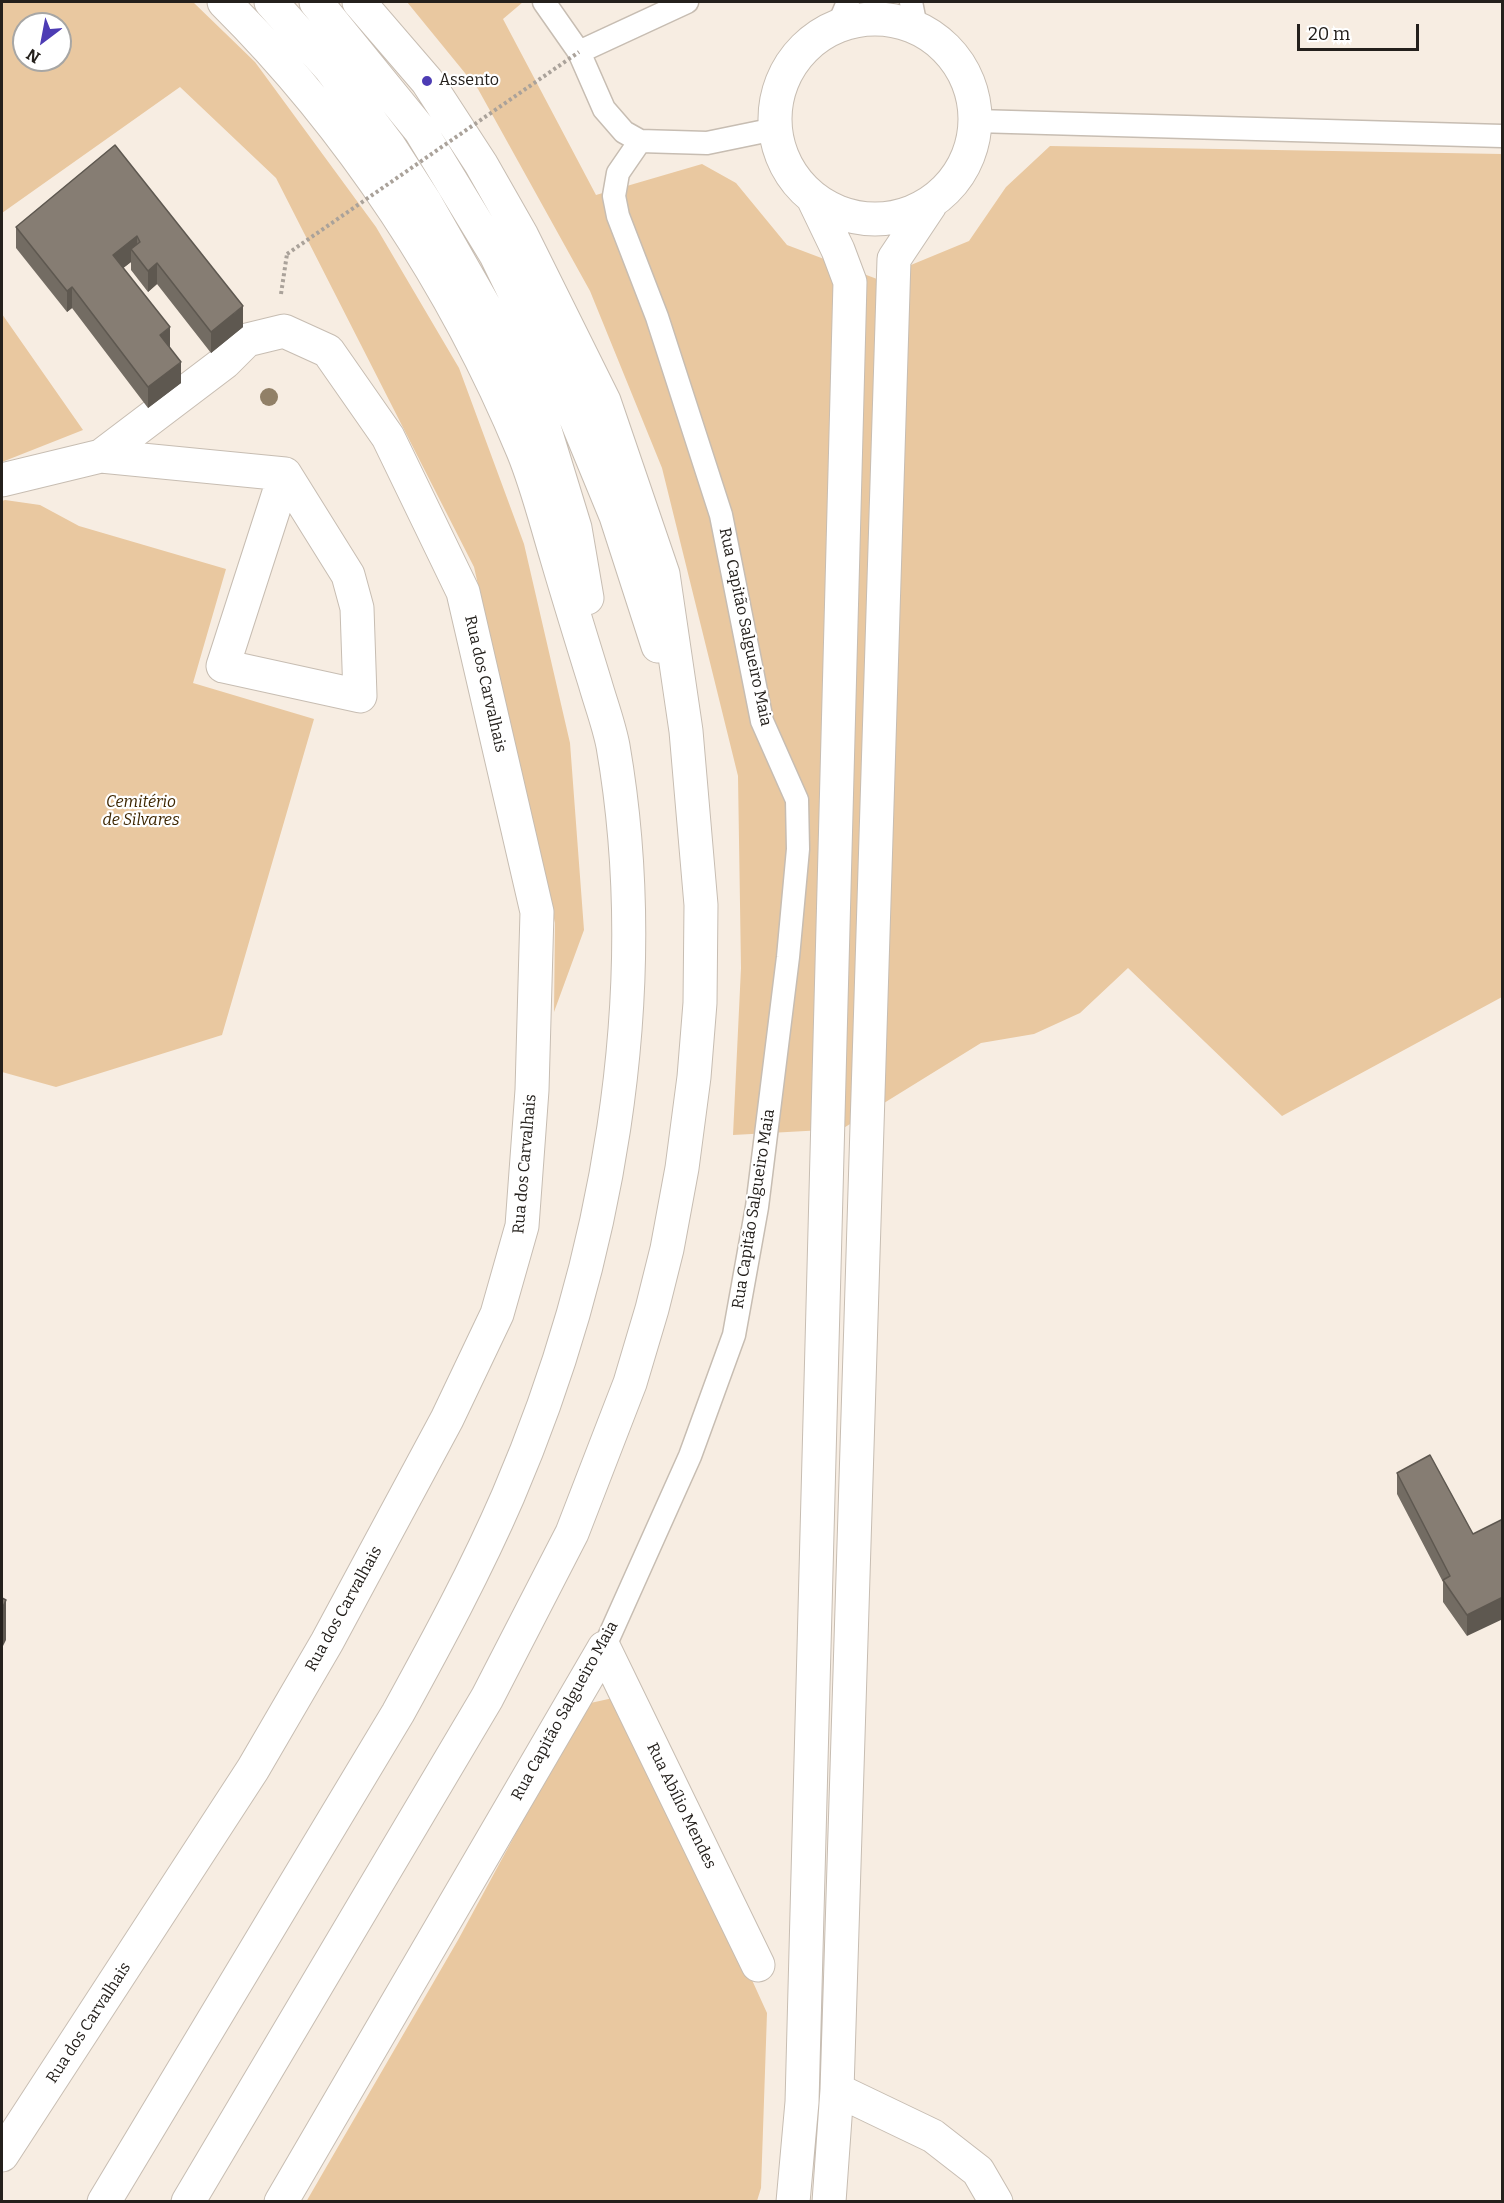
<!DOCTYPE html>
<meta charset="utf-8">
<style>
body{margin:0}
#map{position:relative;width:1504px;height:2203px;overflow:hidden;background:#f7ede2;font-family:Bitter,serif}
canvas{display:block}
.frame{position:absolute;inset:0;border:3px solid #24201c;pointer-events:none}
.north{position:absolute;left:12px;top:12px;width:60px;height:60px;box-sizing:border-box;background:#fff;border:2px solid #a7a6a4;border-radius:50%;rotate:212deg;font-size:16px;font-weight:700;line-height:24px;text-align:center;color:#24201c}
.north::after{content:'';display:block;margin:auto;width:21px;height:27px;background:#4d3cb4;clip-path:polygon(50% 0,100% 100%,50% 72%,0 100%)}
.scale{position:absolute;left:1297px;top:24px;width:122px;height:27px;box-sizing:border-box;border:3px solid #24201c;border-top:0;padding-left:8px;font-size:18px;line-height:21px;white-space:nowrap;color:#24201c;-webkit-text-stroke:4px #fff;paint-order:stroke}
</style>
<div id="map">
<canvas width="1504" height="2203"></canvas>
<div class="frame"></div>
<div class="north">N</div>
<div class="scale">20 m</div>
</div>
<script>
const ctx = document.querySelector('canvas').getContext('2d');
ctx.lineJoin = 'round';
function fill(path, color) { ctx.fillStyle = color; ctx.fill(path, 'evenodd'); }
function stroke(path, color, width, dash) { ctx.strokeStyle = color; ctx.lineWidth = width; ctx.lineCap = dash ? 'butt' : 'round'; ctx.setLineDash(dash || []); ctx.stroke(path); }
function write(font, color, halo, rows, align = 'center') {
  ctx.font = font + ' Bitter,serif'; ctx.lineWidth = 4.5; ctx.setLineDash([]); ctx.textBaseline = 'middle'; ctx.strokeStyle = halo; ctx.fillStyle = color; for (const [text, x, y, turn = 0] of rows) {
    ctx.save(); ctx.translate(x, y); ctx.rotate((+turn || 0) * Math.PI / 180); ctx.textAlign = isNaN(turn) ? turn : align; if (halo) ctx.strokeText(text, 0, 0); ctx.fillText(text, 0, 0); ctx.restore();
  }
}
fill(new Path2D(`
 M2 2H193L255 62 376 227 459 368 524 544 570 743 584 930 554 1012 555 923 474 567 276 178 180 87 2 213ZM24 24H60V60H24Z
 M407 2H523L503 19 596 195 702 164 736 183 787 245 877 279 969 241 1006 187 1050 146 1502 154V997L1282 1116 1128 968 1080 1013 1034 1034 981 1043 842 1129 733 1135 741 968 738 776 662 468 590 291 478 89Z
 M2 314 83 430 2 462Z
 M5 500 40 505 79 526 226 569 193 683 314 719 222 1035 56 1087 2 1072V501Z
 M613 1698 672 1804 767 2013 761 2188 757 2201 306 2202 458 1940 586 1704Z`), '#e9c8a0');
const lane = new Path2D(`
 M544 2 579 52 604 109 624 132 640 141 707 143 775 129
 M911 2 916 27
 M838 26 848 2
 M579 52 687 2
 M976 121 1502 136
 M604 1648 690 1456 734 1335 757 1207 788 957 798 849 797 800 762 721 721 515 657 317 618 216 614 196 618 173 640 141`);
const street = new Path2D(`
 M775 119a100 100 0 1 1 200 0a100 100 0 1 1-200 0Z
 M2 480 101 456 285 474 223 666 360 696 357 608 348 575 285 474
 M604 1648 758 1965
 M837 2090 933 2136 978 2171 996 2202
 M2 2155 253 1769 327 1642 447 1419 497 1314 522 1226 532 1090 537 912 463 592 388 437 328 351 284 331 247 340 225 362 101 456
 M281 2202 604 1648
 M793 2202 802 2102 850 282 838 250 813 198
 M829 2202 837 2090 894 259 930 205`);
const highway = new Path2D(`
 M271 2 330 68 389 146 425 202 503 339 544 427 575 528 587 598
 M316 2 420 130 496 255 574 414 616 516 658 646
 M104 2202 398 1713C437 1642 476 1570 508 1496 607 1266 656 995 613 746 609 725 601 704 595 683 582 641 569 599 557 558 546 522 537 485 523 451 455 286 350 127 224 2
 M188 2202 487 1698 572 1533 630 1383 652 1309 667 1249 682 1168 694 1077 700 1003 701 905 686 731 663 574 604 401 522 236 481 164 427 81 359 2`);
stroke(lane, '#c7bdb2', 25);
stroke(street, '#c7bdb2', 35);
stroke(highway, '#c7bdb2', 35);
stroke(new Path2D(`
 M281 294 287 254`), '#aaa29a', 4, [3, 3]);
stroke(lane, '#fff', 22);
stroke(street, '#fff', 33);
stroke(highway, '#fff', 33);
stroke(new Path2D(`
 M287 254 579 52`), '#aaa29a', 4, [3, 3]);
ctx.fillStyle = '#918067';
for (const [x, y] of [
 [269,397]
]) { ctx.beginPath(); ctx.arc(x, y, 9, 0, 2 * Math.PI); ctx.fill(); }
fill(new Path2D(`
 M115 145 243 327 211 353 157 284 148 292 131 270V262L123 268 170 348 181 383 148 408 72 308 67 312 16 248V227Z
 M1397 1473 1473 1534 1467 1636 1443 1602V1582L1397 1494Z`), '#736c63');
fill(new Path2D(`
 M137 236V257L131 249V262L113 276V255Z
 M157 263V284L148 292V271Z
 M72 287V308L67 312V291Z
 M243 306V327L211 353V332Z
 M170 327V348L160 335Z
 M181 362V383L148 408V387Z
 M1502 1580H1503V1619L1467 1636V1615Z
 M6 1600V1640L2 1648V1609Z`), '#5e5850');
const building = new Path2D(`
 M115 145 243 306 211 332 157 263 148 271 131 249 140 242 137 236 113 255 170 327 160 335 181 362 148 387 72 287 67 291 16 227Z
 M1430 1455 1473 1534 1503 1519V1580H1502L1503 1581V1597L1467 1615 1443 1580 1450 1576 1397 1473Z
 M2 1598 6 1600 2 1609Z`);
fill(building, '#867d73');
stroke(building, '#5e5850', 1.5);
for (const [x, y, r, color] of [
 [427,81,6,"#4d3cb4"]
]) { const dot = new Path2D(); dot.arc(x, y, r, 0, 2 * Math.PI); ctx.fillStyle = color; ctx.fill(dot); stroke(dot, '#fff', 2); }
write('16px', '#24201c', '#fff', [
 ["Assento",439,81]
], 'left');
write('16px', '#24201c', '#fff', [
 ["Rua Capitão Salgueiro Maia",745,627,78],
 ["Rua dos Carvalhais",485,684,77],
 ["Rua dos Carvalhais",525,1164,-85],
 ["Rua Capitão Salgueiro Maia",754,1209,-81],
 ["Rua dos Carvalhais",344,1609,-61],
 ["Rua Capitão Salgueiro Maia",565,1711,-61],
 ["Rua Abílio Mendes",681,1806,64],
 ["Rua dos Carvalhais",89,2023,-57]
]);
write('italic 16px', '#3e2702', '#fff', [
 ["Cemitério",141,803],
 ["de Silvares",141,821]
]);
</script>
